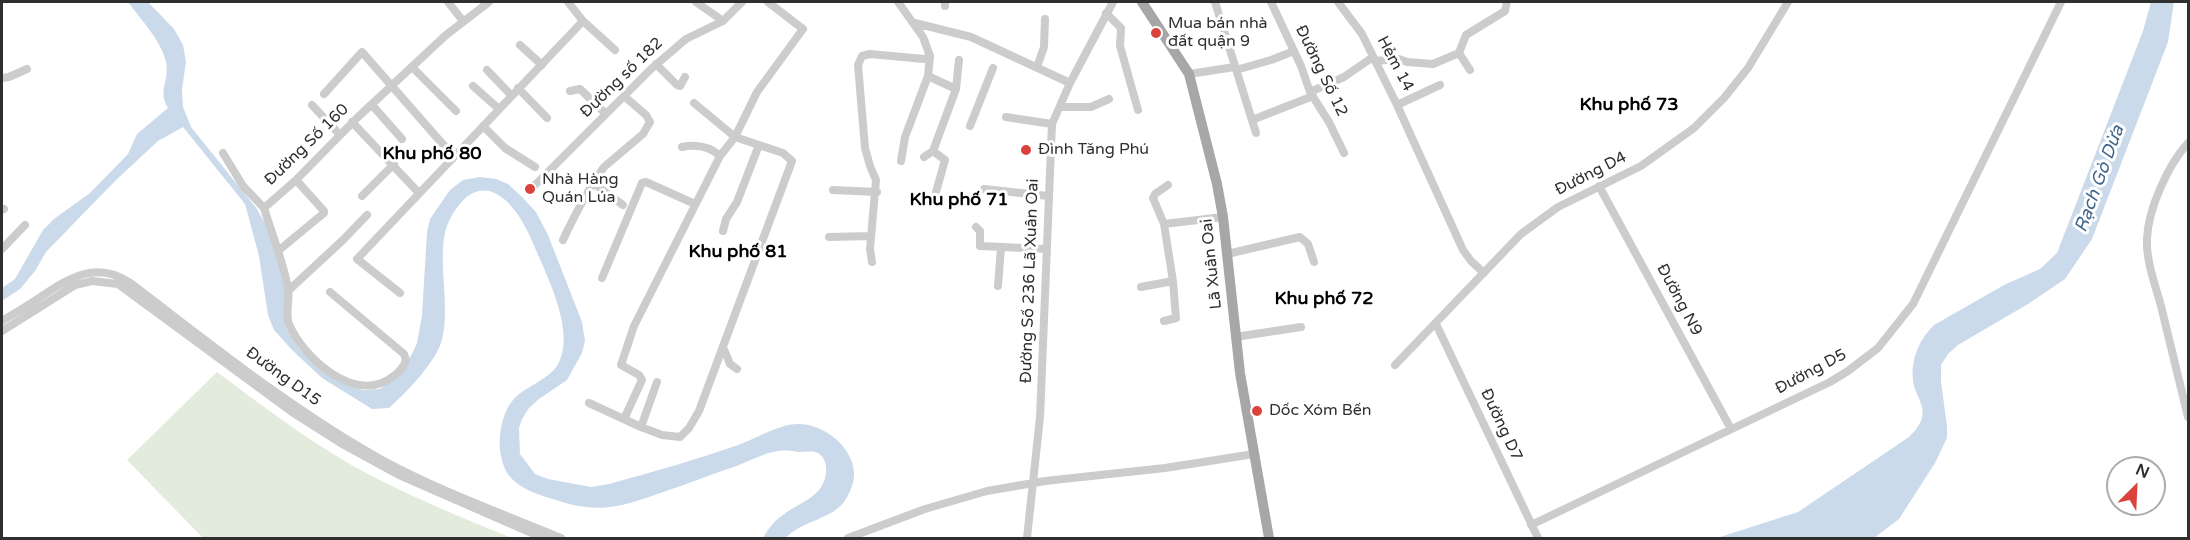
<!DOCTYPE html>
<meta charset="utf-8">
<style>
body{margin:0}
#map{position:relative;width:2190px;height:540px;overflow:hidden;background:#fff;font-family:"Varela Round",sans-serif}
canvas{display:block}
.frame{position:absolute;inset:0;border:3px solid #2f2f2f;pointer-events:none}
.north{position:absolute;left:2106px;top:456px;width:60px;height:60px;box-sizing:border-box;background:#fff;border:2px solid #acacac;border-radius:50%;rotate:24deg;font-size:16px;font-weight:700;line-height:24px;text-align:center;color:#2f2f2f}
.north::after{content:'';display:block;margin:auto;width:21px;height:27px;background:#db423b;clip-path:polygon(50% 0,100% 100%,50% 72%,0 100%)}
</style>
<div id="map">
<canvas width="2190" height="540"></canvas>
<div class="frame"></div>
<div class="north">N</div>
</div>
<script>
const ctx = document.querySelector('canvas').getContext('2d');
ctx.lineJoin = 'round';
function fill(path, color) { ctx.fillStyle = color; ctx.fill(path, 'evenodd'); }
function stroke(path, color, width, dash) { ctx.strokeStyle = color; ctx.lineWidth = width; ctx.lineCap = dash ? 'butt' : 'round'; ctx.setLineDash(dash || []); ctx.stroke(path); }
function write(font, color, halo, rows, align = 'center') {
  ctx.font = font + ' "Varela Round",sans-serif'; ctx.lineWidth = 6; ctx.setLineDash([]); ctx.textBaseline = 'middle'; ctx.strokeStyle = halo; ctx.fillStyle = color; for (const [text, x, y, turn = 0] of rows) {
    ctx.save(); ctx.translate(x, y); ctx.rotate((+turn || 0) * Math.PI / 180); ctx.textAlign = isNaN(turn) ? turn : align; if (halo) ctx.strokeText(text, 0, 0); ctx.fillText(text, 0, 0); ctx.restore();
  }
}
fill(new Path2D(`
 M217 372C261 405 305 438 353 466 404 494 458 516 512 538H203L127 460Z`), '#e3ebdd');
fill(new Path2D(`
 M128 2H148L174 29 183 45 186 62 182 89 183 107 191 127 257 209 266 225 285 284 286 328 300 350 319 369 339 382 363 390 380 389 400 374 413 352 417 343 422 316 427 232 430 219 450 190 463 180 480 177 496 179 508 184 522 197 536 212 548 235 582 322 585 341 582 353 567 380 539 399 529 408 522 419 519 428 520 454 535 474 548 479 591 487 609 484C653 472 698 459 741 444 756 438 781 424 797 424 815 423 838 436 847 452 857 468 856 482 846 499 833 520 802 520 786 538H763C768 529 774 521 783 515 798 503 820 498 825 478 828 469 826 455 815 452 810 451 804 452 799 452 793 451 785 450 778 451 765 453 751 460 739 465 703 477 667 492 630 503 606 510 583 509 559 501 543 496 524 491 512 479 494 460 497 419 513 400 526 385 553 379 560 360 574 326 545 272 532 241 515 200 480 163 450 219 433 250 453 307 441 343 434 364 405 394 389 408L372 409 322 378 292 350 274 330 268 315 259 256 245 204 183 127 158 141 115 181 46 252 35 271 20 289 2 301V288L15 279 43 230 54 219 90 193 128 154 137 134 168 108C157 90 170 81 166 62 161 40 141 20 128 2Z
 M2151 2H2174L2168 42 2092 239 2065 279 2028 304 1958 345 1948 354 1941 365V382L1947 426V438L1935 463 1899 519 1874 538H1717L1798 512 1909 437C1914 432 1920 425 1922 418 1925 407 1917 396 1914 386 1909 363 1918 341 1934 325L2004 285 2040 269 2057 253 2143 31Z`), '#cadaea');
stroke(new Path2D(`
 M448 2 463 21
 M568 2 583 21 615 50
 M696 2 723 21
 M1215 2 1256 133
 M1271 2 1301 66 1310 92 1329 122 1344 153
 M1338 2 1362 34 1397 105 1440 85
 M945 6V2
 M1106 13 1121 28 1120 46 1138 110
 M915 23 971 37 1070 83
 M520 45 542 65
 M1375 61 1399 59 1407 62 1433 64 1459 53
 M656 64 677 85 680 86 685 77
 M412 67 456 111
 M1037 67 1044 47 1045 19
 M487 70 511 95
 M1236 70 1271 60 1294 51
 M1470 70 1459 53 1466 35 1505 11 1507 2
 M1189 74 1235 67
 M2 78 9 77 27 69
 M473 86 499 109
 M518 88 547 118
 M956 89 959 60
 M570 91 580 89 606 114
 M1310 92 1344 77 1373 57
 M324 94 362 52 454 157
 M312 105 340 135
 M372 105 402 139
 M1397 105 1463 250 1471 261 1484 273
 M1060 107H1091L1109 99
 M1006 117 1052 124
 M1252 120 1313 96
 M352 122 418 192
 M483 126 505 148 535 167
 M970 126 993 68
 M2188 143C2168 165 2148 209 2147 239 2146 261 2155 284 2161 306 2170 343 2179 380 2188 417
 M682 147C697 144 709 146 720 156
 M933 151 945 160 936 192
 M223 153 243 186 264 208
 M924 157 933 151 956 89 928 76
 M901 161 905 137 928 76 930 56
 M1599 186 1731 429
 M532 188 651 69 686 39 723 21 742 2
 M984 189 1048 196
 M833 190 877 192
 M362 196 394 164
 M623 205 593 183 604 167 643 134 650 122 646 115 624 96
 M2 210 4 209
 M1164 224 1153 198 1155 194 1168 185
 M976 227 980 231V246L1046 249
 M723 231 726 219 737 202 759 145
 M829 237 871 236
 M563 240C572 220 582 202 593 183
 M2 249 25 225
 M278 251 324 213V211L296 180
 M1227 254 1300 237 1308 244 1314 262
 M872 262 870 249 876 180 870 166 865 148 858 65 862 56 870 54 924 59 930 56 923 37 898 2
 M602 278 642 183 646 182 695 204
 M998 286 1001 248
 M1141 287 1173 281 1164 224 1223 217
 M289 290 344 239 367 215
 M330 292 404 354 406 360C404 368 396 375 388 380 351 401 303 357 289 324 285 314 290 299 288 288 283 261 272 234 264 208L296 180 357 118 446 35 489 2
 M400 293 357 259 583 21
 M2 321C15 313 29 305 42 296 71 277 96 261 129 282 211 344 292 410 382 460 439 491 501 513 561 538
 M1164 321 1176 318 1173 281
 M1436 324 1538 538
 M2 331 75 285 92 281 118 284 292 412 344 445 399 475 543 538
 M1235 337 1301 327
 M723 347 730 364 737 369
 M1395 365 1521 234 1558 207 1641 166 1694 128 1724 98 1748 68 1788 2
 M657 382 641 427 662 435 680 437 689 428 699 411 792 161 783 153 735 137 757 92 803 29 768 2
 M589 403 641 427
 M624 419 642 380 639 375 621 365 634 326 720 156 735 137 694 103
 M1531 525 1830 382 1848 371 1878 348 1913 304 2061 2
 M848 538 925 509 987 491 1045 481 1165 468 1254 454
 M1027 538 1040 417 1052 124 1070 83 1113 2`), '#ccc', 8);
stroke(new Path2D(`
 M1142 2 1189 74 1217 184 1223 217 1240 373 1269 538`), '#a7a7a7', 10);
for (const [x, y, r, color] of [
 [1156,33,6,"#db423b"],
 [1026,150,6,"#db423b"],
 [530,189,6,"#db423b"],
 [1257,411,6,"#db423b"]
]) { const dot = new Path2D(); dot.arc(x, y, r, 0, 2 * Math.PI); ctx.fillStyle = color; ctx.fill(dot); stroke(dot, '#fff', 2); }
write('16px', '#2f2f2f', '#fff', [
 ["Mua bán nhà",1168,24],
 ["đất quận 9",1168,42],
 ["Đình Tăng Phú",1038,150],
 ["Nhà Hàng",542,180],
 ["Quán Lúa",542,198],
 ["Dốc Xóm Bến",1269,411]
], 'left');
write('16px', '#2f2f2f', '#fff', [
 ["Hẻm 14",1395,64,62],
 ["Đường Số 12",1321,71,64],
 ["Đường số 182",622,78,-44],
 ["Đường Số 160",307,145,-44],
 ["Đường D4",1591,174,-27],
 ["Lã Xuân Oai",1212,264,-96],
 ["Đường Số 236 Lã Xuân Oai",1030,281,-88],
 ["Đường N9",1679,300,62],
 ["Đường D5",1811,372,-28],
 ["Đường D15",283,377,36],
 ["Đường D7",1501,425,65]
]);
write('bold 18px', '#000', '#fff', [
 ["Khu phố 73",1629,105],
 ["Khu phố 80",432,154],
 ["Khu phố 71",959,200],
 ["Khu phố 81",738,252],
 ["Khu phố 72",1324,299]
]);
write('italic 18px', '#41668c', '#fff', [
 ["Rạch Gò Dừa",2100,179,-70]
]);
</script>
